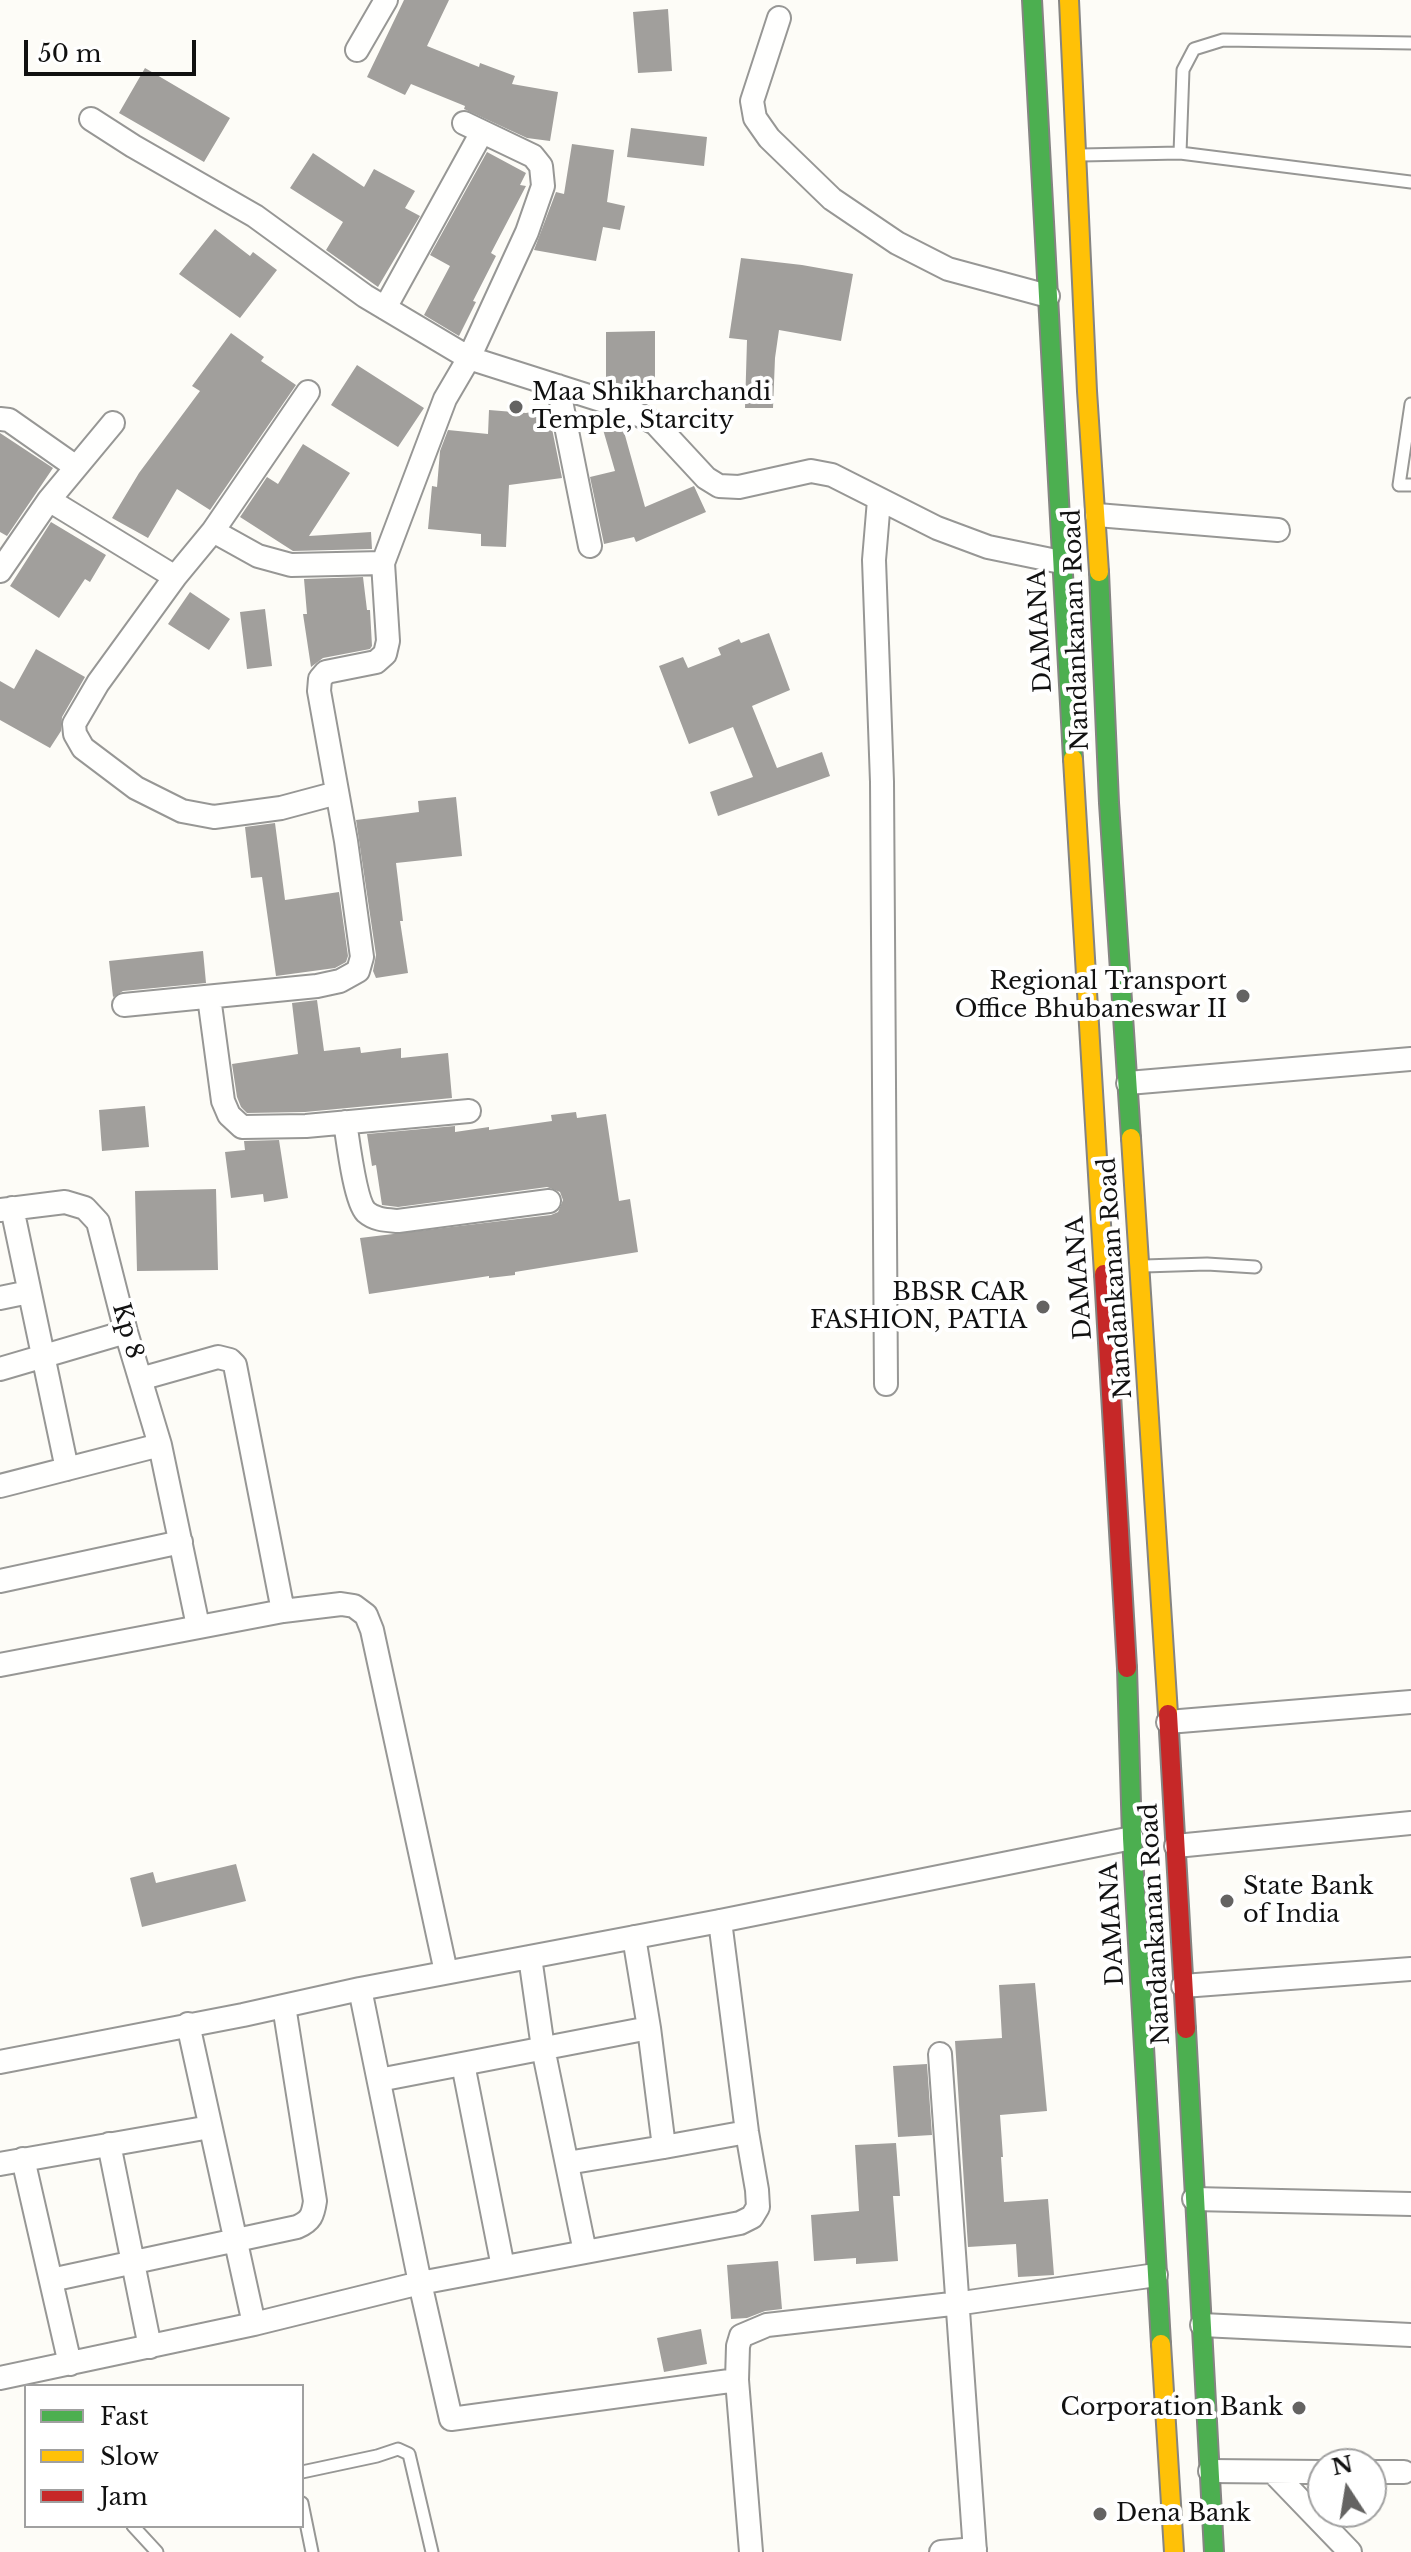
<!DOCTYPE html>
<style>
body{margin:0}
#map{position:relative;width:1411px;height:2552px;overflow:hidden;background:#fdfcf7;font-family:"Libre Baskerville",serif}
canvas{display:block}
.legend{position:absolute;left:24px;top:2384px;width:280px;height:144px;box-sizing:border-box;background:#fff;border:2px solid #a0a0a0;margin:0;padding:10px 14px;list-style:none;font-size:24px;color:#111}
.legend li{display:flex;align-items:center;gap:16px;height:40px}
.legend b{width:40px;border:2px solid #a0a0a0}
.north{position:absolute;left:1307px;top:2448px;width:80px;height:80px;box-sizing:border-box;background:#fff;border:2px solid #a0a0a0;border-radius:50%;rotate:348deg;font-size:22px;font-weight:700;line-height:32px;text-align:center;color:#111}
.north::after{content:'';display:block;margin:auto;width:28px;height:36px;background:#646362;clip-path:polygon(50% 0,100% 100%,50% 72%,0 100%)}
.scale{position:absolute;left:24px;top:40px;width:172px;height:36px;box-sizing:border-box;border:4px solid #111;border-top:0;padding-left:10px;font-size:24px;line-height:28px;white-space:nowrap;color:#111;-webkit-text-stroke:6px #fff;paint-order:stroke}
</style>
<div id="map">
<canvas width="1411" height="2552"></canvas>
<ul class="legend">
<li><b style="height:10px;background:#4caf50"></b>Fast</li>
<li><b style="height:10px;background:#ffc107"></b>Slow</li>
<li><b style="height:10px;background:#c62828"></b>Jam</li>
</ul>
<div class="north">N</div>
<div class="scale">50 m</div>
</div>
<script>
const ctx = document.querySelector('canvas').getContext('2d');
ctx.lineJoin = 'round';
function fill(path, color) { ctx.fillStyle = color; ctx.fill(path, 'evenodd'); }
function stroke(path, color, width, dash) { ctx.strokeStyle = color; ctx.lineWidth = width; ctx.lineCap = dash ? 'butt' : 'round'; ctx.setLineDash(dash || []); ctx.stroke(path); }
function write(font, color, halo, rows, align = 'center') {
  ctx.font = font + ' "Libre Baskerville",serif'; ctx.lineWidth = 8; ctx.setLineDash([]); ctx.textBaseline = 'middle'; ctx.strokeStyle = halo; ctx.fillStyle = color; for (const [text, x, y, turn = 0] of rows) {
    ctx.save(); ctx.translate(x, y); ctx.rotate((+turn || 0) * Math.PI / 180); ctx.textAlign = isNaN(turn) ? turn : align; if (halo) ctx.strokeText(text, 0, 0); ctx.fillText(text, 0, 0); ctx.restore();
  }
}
fill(new Path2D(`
 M404 0H449L427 46 479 67 480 63 515 76 512 84 558 92 550 141 527 138 464 109 465 106 411 84 405 95 367 77Z
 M668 9 672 71 638 73 633 12Z
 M145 68 230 118 204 162 119 113Z
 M631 128 707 137 704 166 627 157Z
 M572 144 614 150 607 202 625 206 620 230 603 227 596 261 534 250 556 192 564 194Z
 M487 152 526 173 520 185 526 186 491 253 496 256 473 301 476 302 459 336 424 315 450 266 430 255Z
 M313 153 364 187 374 169 415 191 405 208 420 216 378 287 326 250 343 222 290 188Z
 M215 229 250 256 253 252 277 270 240 318 179 274Z
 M741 258 802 265 853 274 841 341 779 330 775 358 773 408H745L747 340 729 338Z
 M655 331V393H625L606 387V332Z
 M231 333 264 357 261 361 296 385 210 510 177 489 148 538 112 518 139 473 200 391 192 386Z
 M357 365 424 408 398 447 331 405Z
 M548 409 562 478 509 485 506 547 481 546V534L428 529 432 486 437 487 440 451 448 430 488 434 489 410 526 413Z
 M607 417 621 421 645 507 694 486 706 512 636 542 634 537 604 544 590 477 615 471 600 419Z
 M0 433 53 468 7 536 0 532Z
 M303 444 350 473 309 536 371 532 372 549 293 551 240 517 267 477 278 484Z
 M51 522 106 555 90 582 85 579 59 618 10 586Z
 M363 577 367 610H370L372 646 370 649 323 658 311 667 303 614H307L304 579Z
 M190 592 230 619 209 650 168 624Z
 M265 609 272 666 247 669 240 612Z
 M769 633 790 690 752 706 777 768 822 752 830 776 718 816 710 792 753 777 733 727 689 744 659 666 683 657 688 668 721 655 718 648 739 639 741 643Z
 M36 649 85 677 62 717 61 731 50 748 0 720V681L14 689Z
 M456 797 462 856 396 863 403 921H400L408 973 376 978 373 971 376 955 356 820 419 812 418 801Z
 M275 823 285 900 339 892 348 956 346 962 335 968 276 976 262 877 251 878 245 827Z
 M203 951 206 983 123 991 113 997 109 961Z
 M317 1000 324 1051 360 1047 361 1053 401 1048V1058L448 1053 452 1098 305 1112 247 1113 241 1107 237 1097 232 1064 298 1054 292 1003Z
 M145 1106 149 1147 102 1151 99 1110Z
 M576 1112 577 1118 606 1114 619 1201 630 1199 638 1252 515 1272V1275L489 1278V1276L369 1294 360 1238 551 1215 558 1212 563 1200 560 1192 547 1187 398 1207 382 1205 376 1165 372 1166 367 1134 455 1126V1132L489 1127V1130L552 1121 551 1115Z
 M279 1140 288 1198 264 1202 263 1194 231 1198 225 1152 245 1150 244 1141Z
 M216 1189 218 1270 137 1271 135 1191Z
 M236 1864 246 1901 142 1927 130 1878 153 1872 156 1883Z
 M1035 1983 1047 2111 1000 2115 1003 2157H1001L1004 2202 1048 2199 1054 2275 1018 2277 1016 2244 968 2247 955 2041 1002 2038 999 1985Z
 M927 2064 932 2135 898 2137 893 2066Z
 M896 2143 900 2196H893L898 2261 856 2264V2258L814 2261 811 2215 859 2211 855 2145Z
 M778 2261 782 2309 765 2311 747 2318 731 2319 727 2265Z
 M701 2329 707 2364 664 2372 657 2338Z`), '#a19f9c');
const lane = new Path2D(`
 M1180 153 1183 70 1194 49 1223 40 1411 43
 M1081 155 1180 153 1411 182
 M1411 404 1399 485H1411
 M1144 1266 1207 1264 1255 1267
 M302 2472 377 2456 398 2449 409 2454 432 2552
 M302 2503 312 2552
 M133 2526 157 2552`);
const street = new Path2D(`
 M779 18 752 101 755 118 769 138 832 199 897 243 948 269 1048 296
 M357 50 386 0
 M91 119 133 146 255 216 365 296 469 358 623 407 655 423 706 478 719 486 739 487 811 471 832 475 937 528 988 547 1061 562
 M385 308 482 132
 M558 386 590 546
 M308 392 213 531 175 577 98 683 74 724 75 734 83 748 136 788 182 811 214 817 281 808 337 793
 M0 419 9 420 76 467
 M49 500 175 577
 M879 500 874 560 882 782 886 1384
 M1097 515 1278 530
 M213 531 258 556 291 565 383 563
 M0 571 49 500 113 423
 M209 997 223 1101 229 1115 242 1127 306 1126 469 1111
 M124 1005 317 986 340 981 358 971 362 957 346 841 319 691 320 679 326 672 376 662 385 654 388 641 383 563 445 399 469 358 527 232 543 186 541 166 533 156 464 123
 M1128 1083 1411 1059
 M345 1122C348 1141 355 1201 366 1212 375 1220 387 1220 398 1221L549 1201
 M12 1208 67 1469
 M0 1210 65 1202 85 1208 98 1222 126 1332 160 1445 198 1626
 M0 1298 29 1292
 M0 1369 126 1332
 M140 1379 218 1357 230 1360 235 1365 283 1611
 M0 1486 160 1445
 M0 1581 181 1542
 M0 1665 283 1611 341 1604 354 1606 366 1615 372 1630 446 1972
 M1168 1722 1411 1702
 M1176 1846 1411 1823
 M530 1957 543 2048 585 2252
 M1183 1986 1411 1969
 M360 1989 420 2283 451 2419 737 2380
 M188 2024 254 2324
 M649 2028 664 2147 747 2132
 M940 2054 975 2552
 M0 2062 243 2015 360 1989 720 1921 1132 1838
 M463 2064 503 2267
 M379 2080 649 2028 634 1937
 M109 2144 150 2347
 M23 2159 70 2364
 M567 2163 664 2147
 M0 2164 210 2127
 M1194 2199 1411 2204
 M51 2280 297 2227C311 2221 313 2215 315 2201L284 2006
 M1202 2325 1411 2335
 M0 2378 254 2324 420 2283 740 2223 752 2217 758 2207 757 2190 747 2132 720 1921
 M1210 2471 1323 2472
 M1273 2472 1350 2552
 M1371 2472H1404
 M751 2552 737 2380 738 2346 741 2336 767 2325 969 2302 1156 2275
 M941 2552 975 2549`);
const fast = new Path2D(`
 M1032 0 1073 759
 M1099 572 1109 803 1131 1138
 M1127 1668 1132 1838 1161 2344
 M1186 2029 1214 2552`);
const slow = new Path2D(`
 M1069 0 1087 391 1099 572
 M1073 759 1104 1274
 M1131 1138 1168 1714
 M1161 2344 1174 2552`);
const jam = new Path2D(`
 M1104 1274 1127 1668
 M1168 1714 1186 2029`);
stroke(lane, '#979795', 15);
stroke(street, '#979795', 26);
stroke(fast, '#858482', 22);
stroke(slow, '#858482', 22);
stroke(jam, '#858482', 22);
stroke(lane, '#fffffe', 11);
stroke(street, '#fffffe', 22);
stroke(fast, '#4caf50', 18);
stroke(slow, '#ffc107', 18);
stroke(jam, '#c62828', 18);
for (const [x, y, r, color] of [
 [516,407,8,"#646362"],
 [1243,996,8,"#646362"],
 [1043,1307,8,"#646362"],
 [1227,1901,8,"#646362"],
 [1299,2408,8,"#646362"],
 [1100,2514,8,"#646362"]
]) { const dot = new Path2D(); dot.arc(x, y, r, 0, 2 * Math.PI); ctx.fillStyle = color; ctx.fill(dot); stroke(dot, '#fff', 3); }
write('24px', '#111', '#fff', [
 ["Maa Shikharchandi",532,393],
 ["Temple, Starcity",532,421],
 ["Regional Transport",1227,982,"right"],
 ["Office Bhubaneswar II",1227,1010,"right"],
 ["BBSR CAR",1027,1293,"right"],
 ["FASHION, PATIA",1027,1321,"right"],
 ["State Bank",1243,1887],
 ["of India",1243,1915],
 ["Corporation Bank",1283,2408,"right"],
 ["Dena Bank",1116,2514]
], 'left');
write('24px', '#111', '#fff', [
 ["Nandankanan Road",1077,630,-92],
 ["DAMANA",1041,631,-93],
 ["DAMANA",1080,1278,-94],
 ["Nandankanan Road",1116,1278,-94],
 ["Kp 8",127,1331,74],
 ["DAMANA",1113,1924,-93],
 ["Nandankanan Road",1156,1924,-93]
]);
</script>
